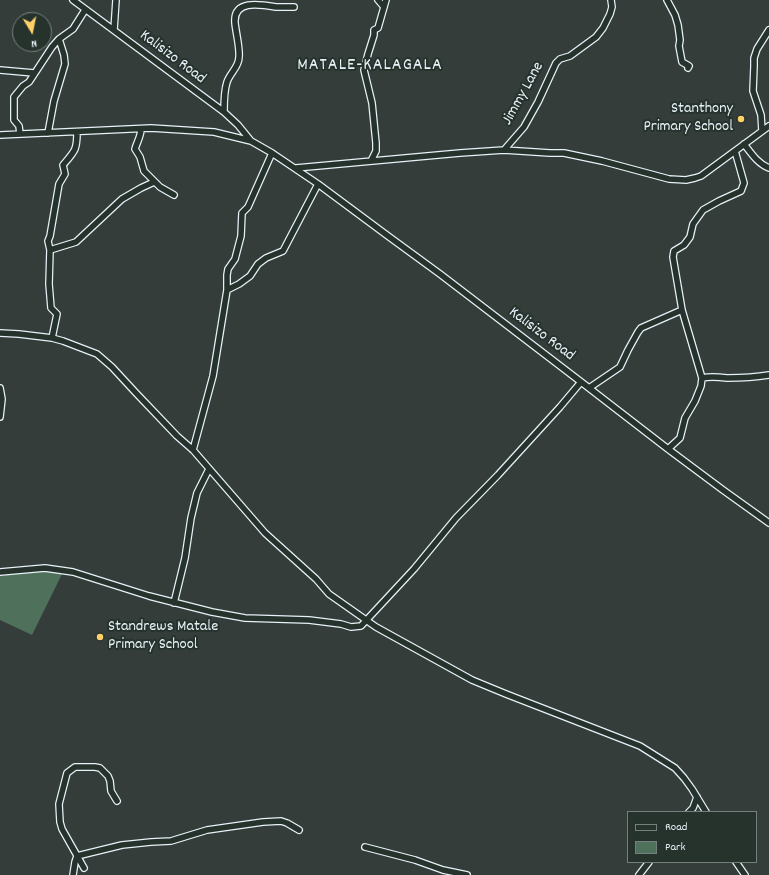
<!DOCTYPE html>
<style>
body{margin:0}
#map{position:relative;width:769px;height:875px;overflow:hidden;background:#343d3a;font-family:Dekko,sans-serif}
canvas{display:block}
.legend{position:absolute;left:627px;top:811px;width:130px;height:52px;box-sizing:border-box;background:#26332d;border:1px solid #747f7e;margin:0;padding:5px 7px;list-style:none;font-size:12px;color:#e8f1f8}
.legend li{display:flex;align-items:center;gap:8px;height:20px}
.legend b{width:20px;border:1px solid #747f7e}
.north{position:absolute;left:12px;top:12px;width:40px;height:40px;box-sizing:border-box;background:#26332d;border:1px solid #747f7e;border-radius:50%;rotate:170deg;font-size:11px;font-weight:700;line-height:16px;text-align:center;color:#e8f1f8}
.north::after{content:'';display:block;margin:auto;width:14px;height:18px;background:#ffd166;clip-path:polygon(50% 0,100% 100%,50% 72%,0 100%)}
</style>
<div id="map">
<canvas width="769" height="875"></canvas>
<ul class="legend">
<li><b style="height:5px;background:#26332d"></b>Road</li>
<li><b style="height:11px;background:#4f705a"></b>Park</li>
</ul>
<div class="north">N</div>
</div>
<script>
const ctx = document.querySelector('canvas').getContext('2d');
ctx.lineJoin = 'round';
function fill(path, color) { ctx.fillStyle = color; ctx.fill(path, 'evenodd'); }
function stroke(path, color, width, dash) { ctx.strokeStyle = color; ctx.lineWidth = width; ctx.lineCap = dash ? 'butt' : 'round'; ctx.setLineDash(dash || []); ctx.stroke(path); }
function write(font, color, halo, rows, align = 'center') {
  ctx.font = font + ' Dekko,sans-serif'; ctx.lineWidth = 4; ctx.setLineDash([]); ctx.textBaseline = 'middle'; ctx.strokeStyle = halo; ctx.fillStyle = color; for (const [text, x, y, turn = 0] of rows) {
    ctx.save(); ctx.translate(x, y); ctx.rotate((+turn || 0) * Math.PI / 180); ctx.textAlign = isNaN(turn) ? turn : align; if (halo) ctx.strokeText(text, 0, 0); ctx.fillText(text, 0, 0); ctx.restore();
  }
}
fill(new Path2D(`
 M47 571 62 574 32 635 0 620V576L27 572Z`), '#4f705a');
const minor = new Path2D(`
 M73 0 224 112 238 125 251 141
 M378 0 384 7
 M667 0 675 15 678 25 680 40 679 46 682 62 689 66 688 68
 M114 30 116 0
 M0 70 34 73
 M224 112C224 102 224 91 227 82 230 73 239 67 239 57 240 48 236 33 235 23 233 0 258 4 276 7 282 7 288 7 294 7
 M141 129C141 136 137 142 135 149L140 157 144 171 160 187 174 195
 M762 131 761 115 753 91 754 66V58L757 49 769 30
 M48 133 54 101 65 64 64 55 59 39
 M20 134 19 126 14 120V97L23 86 29 82 52 47 59 39 73 29 85 10
 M0 135 151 128 214 132 251 141 272 153 318 184 388 236 440 274 589 388 668 449 723 490 769 523
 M744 144C751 153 758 164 769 168
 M504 150 524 127 538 102 556 63 560 59 570 56 596 37 603 28 610 14 612 7 611 0
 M371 161 376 151V143L372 103 364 70 368 54 374 35V30L378 28 386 0
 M296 168 460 153 504 150 550 153H564L602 161 669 179 686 180 695 178 701 176 769 126
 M50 250 76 242 122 199 141 188 154 182
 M227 290V275L228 269 235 259 241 236 242 213 248 207 272 153
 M682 310 673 257 674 251 684 245 690 237 693 224 703 210 719 201 741 191 744 183 735 151
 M0 333 19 334 52 338 63 341 97 354 112 367 136 393 177 436 193 450 265 533 316 579 329 594 376 627 472 680 506 694 640 746 675 768 684 778 692 789 706 812
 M52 338 57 314 51 308 49 284 50 250 48 241 50 236 59 184 65 174 63 165C75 151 77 150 77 132
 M0 388 2 399 0 417
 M589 388 620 367 628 350 638 332 641 328 682 310 702 378
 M668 449 680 438 685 418 695 401 701 386 702 378C711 376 719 377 727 378 740 378 757 377 769 375
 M193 450 213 376 227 290 239 284 250 276 258 264 266 258 283 251 318 184
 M0 572 45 568 73 572 149 596 212 612 245 618 309 620 341 624 351 627 361 626 414 569 456 518 498 475 560 407 581 382
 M174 603 185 558 191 518 197 493 209 469
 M689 812 693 808 697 797
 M365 847 415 860 443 870 467 875
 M736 862 745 875
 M84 868 62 829 60 822 59 804 67 773 75 767H95L100 768 108 776 110 781 111 791 117 801
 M73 875 75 862 77 856 122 845 151 842 171 841 207 830 263 822 281 821 287 823 299 830
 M639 875 649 862`);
stroke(minor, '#e8f1f8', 8);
stroke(minor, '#26332d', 5.5);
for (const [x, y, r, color] of [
 [741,119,4,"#ffd166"],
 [100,637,4,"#ffd166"]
]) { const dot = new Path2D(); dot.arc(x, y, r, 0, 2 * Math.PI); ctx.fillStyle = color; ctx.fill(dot); stroke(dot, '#26332d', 1.5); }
write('16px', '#e8f1f8', '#26332d', [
 ["Kalisizo Road",172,58,37],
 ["Jimmy Lane",524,94,-61],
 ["Kalisizo Road",541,335,37]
]);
write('16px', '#e8f1f8', '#26332d', [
 ["Stanthony",733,110],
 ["Primary School",733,128],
 ["Standrews Matale",108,628,"left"],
 ["Primary School",108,646,"left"]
], 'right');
ctx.letterSpacing = '1px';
write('18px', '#e8f1f8', '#26332d', [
 ["MATALE-KALAGALA",370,67]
]);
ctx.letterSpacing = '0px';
</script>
